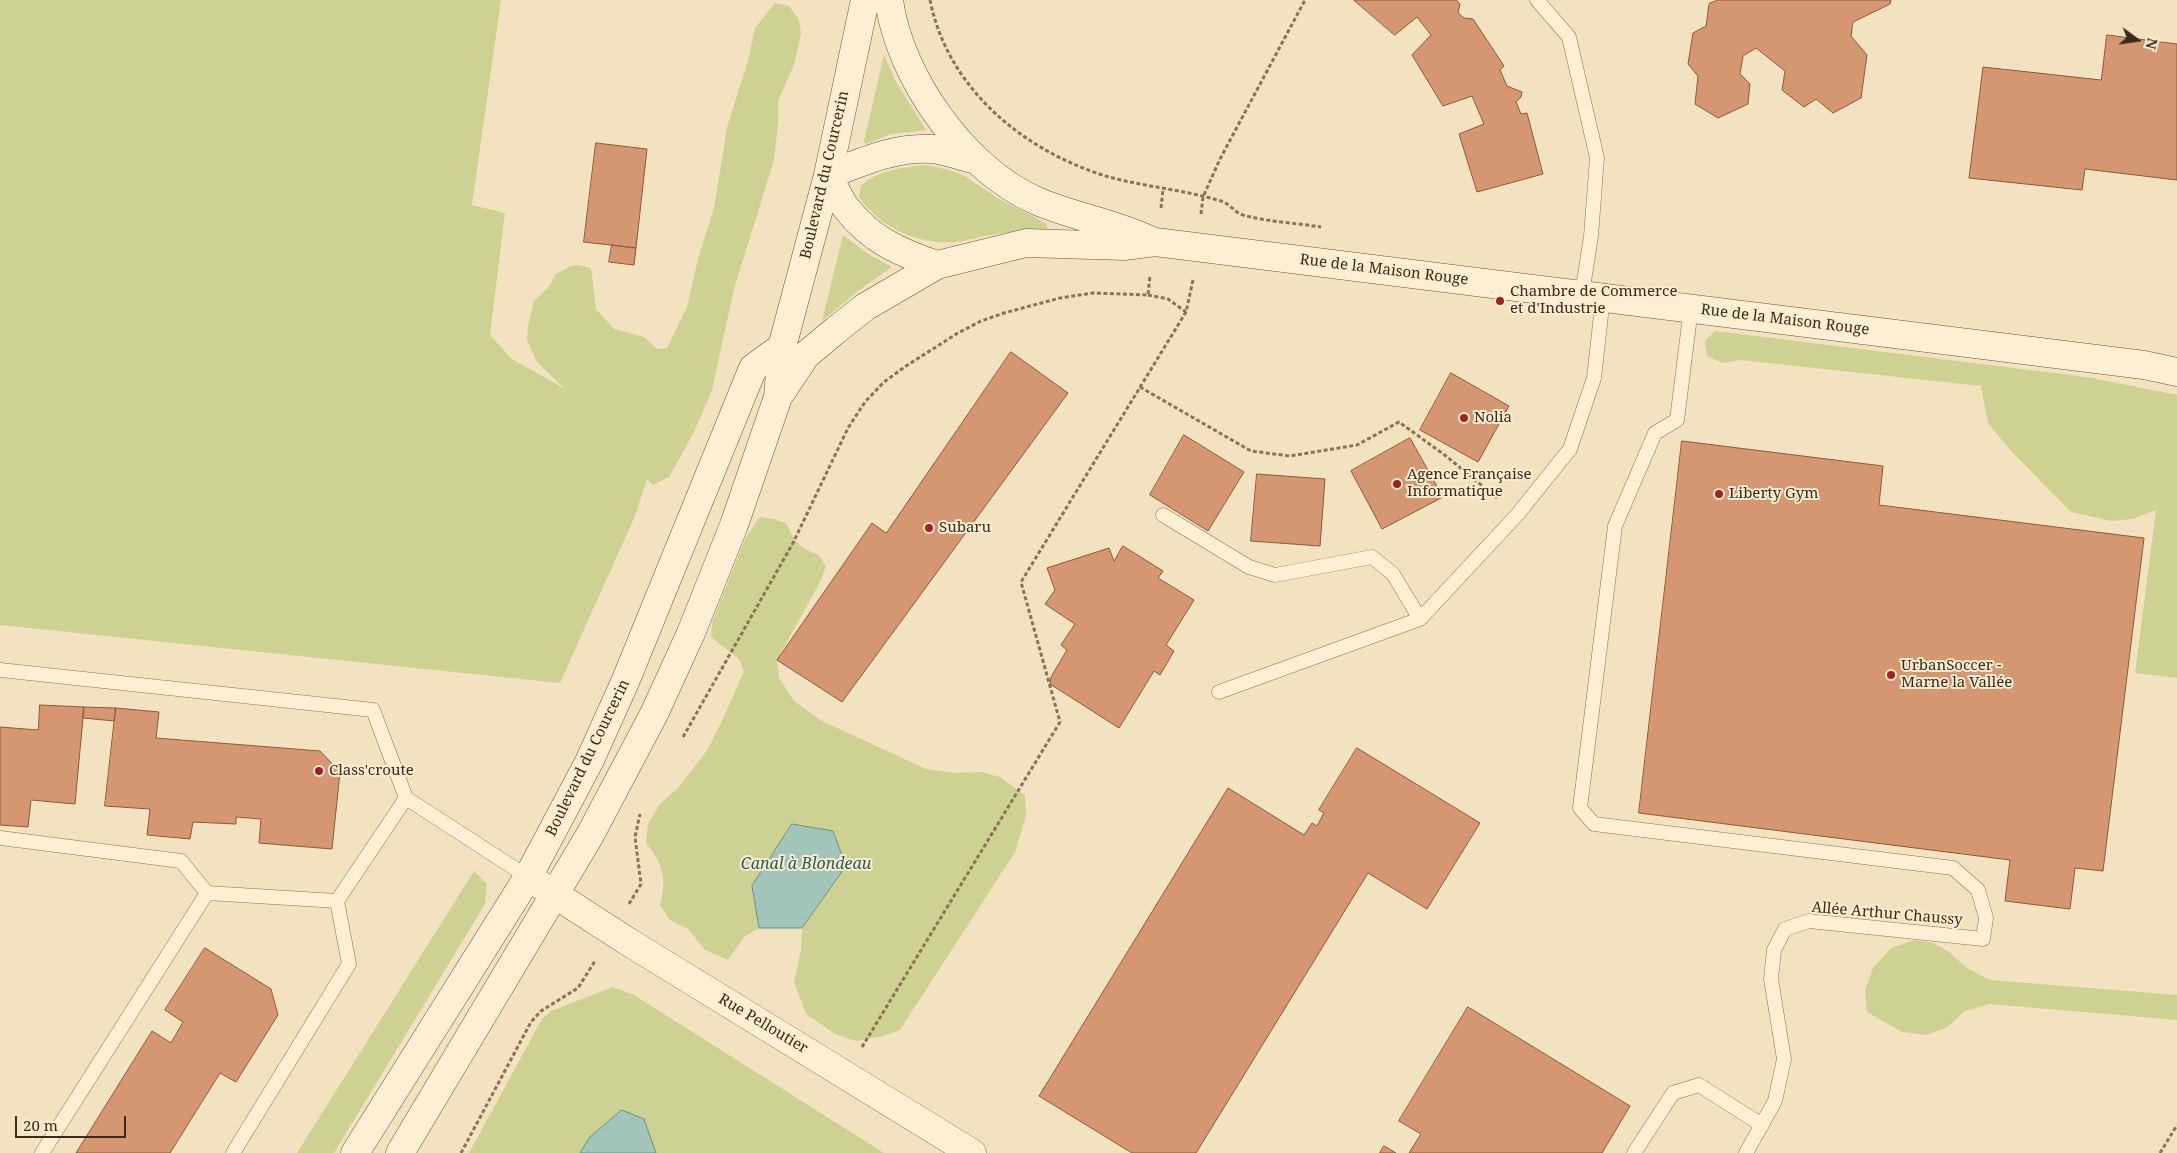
<!DOCTYPE html>
<meta charset="utf-8">
<style>
body{margin:0}
#map{position:relative;width:2177px;height:1153px;overflow:hidden;background:#f3e2bf;font-family:"Noto Serif",serif}
canvas{display:block}
.north{position:absolute;left:2112px;top:15px;width:50px;height:50px;-webkit-text-stroke:4px #f9ecd0;paint-order:stroke;rotate:104deg;font-size:14px;font-weight:700;line-height:20px;text-align:center;color:#3b2a1b}
.north::after{content:'';display:block;margin:auto;width:18px;height:22px;background:#3b2a1b;clip-path:polygon(50% 0,100% 100%,50% 72%,0 100%)}
.scale{position:absolute;left:15px;top:1116px;width:111px;height:22px;box-sizing:border-box;border:2px solid #3b2a1b;border-top:0;padding-left:6px;font-size:15px;line-height:18px;white-space:nowrap;color:#3b2a1b;-webkit-text-stroke:4px #f9ecd0;paint-order:stroke}
</style>
<div id="map">
<canvas width="2177" height="1153"></canvas>
<div class="north">N</div>
<div class="scale">20 m</div>
</div>
<script>
const ctx = document.querySelector('canvas').getContext('2d');
ctx.lineJoin = 'round';
function fill(path, color) { ctx.fillStyle = color; ctx.fill(path, 'evenodd'); }
function stroke(path, color, width, dash) { ctx.strokeStyle = color; ctx.lineWidth = width; ctx.lineCap = dash ? 'butt' : 'round'; ctx.setLineDash(dash || []); ctx.stroke(path); }
function write(font, color, halo, rows, align = 'center') {
  ctx.font = font + ' "Noto Serif",serif'; ctx.lineWidth = 4; ctx.setLineDash([]); ctx.textBaseline = 'middle'; ctx.strokeStyle = halo; ctx.fillStyle = color; for (const [text, x, y, turn = 0] of rows) {
    ctx.save(); ctx.translate(x, y); ctx.rotate((+turn || 0) * Math.PI / 180); ctx.textAlign = isNaN(turn) ? turn : align; if (halo) ctx.strokeText(text, 0, 0); ctx.fillText(text, 0, 0); ctx.restore();
  }
}
fill(new Path2D(`
 M0 0H501L472 205 505 213 490 335 512 359 565 389 537 362 527 340 528 326 534 301 548 288 556 274 571 266 579 265 591 268 596 309 614 329 644 337 657 349 667 348 687 307 698 259 714 208 727 127 748 61 755 28 775 3 789 6 799 20 801 34 794 65 778 101V124L774 160 734 289 712 390 694 432 669 477 653 485 647 479 635 516 560 683 0 625Z
 M884 55 896 82 926 130 891 134 866 144 864 141Z
 M927 165 949 170 963 175 999 199 1046 223 1048 229C1028 230 1009 232 990 235 979 237 967 241 956 242 917 245 881 228 859 197L861 186C877 170 905 167 927 165Z
 M843 235 868 254 892 267 859 290 822 321Z
 M1715 331 2087 377 2177 395V678L2135 673 2156 510 2132 519 2111 521 2071 512 2011 451 1988 423 1981 386 1741 360 1723 363 1707 356 1705 341Z
 M760 517 774 519 787 524C794 543 801 548 819 555L826 567 819 584 777 660 779 678 794 701 820 720 926 769 955 773 981 772 1000 777 1025 795 1026 816 1015 852 900 1030 883 1036 856 1041 835 1034 806 1014 794 982 801 950 802 928 846 866 752 886 759 928 744 937 728 960 705 950 688 929 670 920 660 905C667 879 663 863 646 843L648 824 660 804 678 788 706 752 723 719 744 671 739 659 711 637 712 622 746 537Z
 M474 871 487 884 485 904 334 1153H297Z
 M1914 940 1933 943 1949 952 1967 968 1990 980 2177 995V1020L1990 1004 1965 1011 1946 1028 1926 1035 1902 1032 1867 1012 1865 991 1873 968 1891 948Z
 M613 987 634 995 884 1153H469L542 1019 551 1011Z`), '#cdd292');
const water = new Path2D(`
 M792 824 833 831 846 866 802 928H759L752 886Z
 M622 1110 644 1119 656 1153H580L589 1138Z`);
fill(water, '#a3c4b9');
stroke(water, '#699387', 1);
const building = new Path2D(`
 M1354 0H1456L1460 4 1458 13 1464 18 1473 19 1504 66 1500 70 1507 86 1522 92 1521 97 1516 102 1521 114 1527 113 1543 174 1477 192 1459 134 1484 124 1472 96 1443 106 1412 55 1431 35 1417 17 1395 35Z
 M1718 0H1891L1890 4 1853 22 1851 36 1867 55 1861 98 1833 113 1816 99 1804 107 1782 90 1785 71 1756 48 1743 56 1740 74 1750 84 1748 104 1718 118 1695 104 1698 76 1688 64 1693 33 1706 26 1709 4Z
 M2107 35 2177 44V180L2085 169 2082 190 1969 178 1983 67 2101 80Z
 M596 143 647 149 636 248 584 242Z
 M612 245 636 248 634 265 609 262Z
 M1011 352 1068 393 842 702 777 660 872 523 886 533Z
 M1451 373 1509 406 1478 462 1420 430Z
 M1184 435 1244 472 1208 531 1150 495Z
 M1410 438 1443 497 1382 529 1351 471Z
 M1682 441 1883 466 1879 505 2144 538 2103 871 2075 868 2070 909 2005 901 2010 860 1639 813Z
 M1257 474 1325 479 1320 546 1251 541Z
 M1123 546 1163 571 1158 578 1194 600 1166 645 1174 651 1160 675 1154 671 1119 728 1050 684 1051 677 1067 650 1061 645 1075 624 1045 604 1055 590 1047 568 1109 548 1114 561Z
 M40 705 84 707 75 804 31 800 28 827 0 825V727L38 730Z
 M84 707 116 708 114 721 83 718Z
 M116 708 159 712 156 738 320 751 340 772 332 849 259 843 261 819 236 817V824L193 822 190 839 147 835 150 809 105 806Z
 M1357 748 1480 823 1427 909 1368 873 1196 1153H1132L1039 1096 1228 788 1304 835 1312 823 1317 826 1324 813 1319 810Z
 M205 948 271 989 278 1015 236 1082 220 1073 170 1153H76L152 1031 171 1043 183 1022 165 1010Z
 M1468 1007 1630 1106 1602 1153H1409L1421 1134 1399 1121Z
 M1384 1146 1396 1153H1380Z`);
fill(building, '#d59771');
stroke(building, '#8f5838', 1);
const lane = new Path2D(`
 M1537 0 1569 37 1597 158 1591 236 1582 294
 M1691 308 1677 420 1655 433 1615 526 1580 808 1594 824 1953 868 1978 890 1986 918 1983 939 1809 921 1785 929 1774 950 1771 979 1784 1059 1775 1101 1746 1153
 M1163 515 1249 567 1275 575 1372 557 1393 574 1420 619
 M0 670 373 710 406 798 528 877
 M1219 692 1420 619 1517 515 1570 449 1594 378 1603 297
 M0 838 181 861 207 893 337 901 406 798
 M42 1153 207 893
 M233 1153 349 964 337 901
 M1634 1153 1673 1093 1699 1085 1762 1125`);
const street = new Path2D(`
 M528 877 627 941 972 1153`);
const secondary = new Path2D(`
 M889 0C899 77 965 170 1037 201 1074 217 1115 223 1152 241
 M828 175C862 162 894 147 932 149 945 150 960 156 973 159
 M828 175C834 186 839 199 847 209 871 240 901 253 937 265
 M778 397 806 355 836 330 865 307 937 265 1026 243 1124 246 1155 242 2144 365 2177 372
 M355 1153 528 877 589 762 625 682 753 368 782 347
 M400 1153 590 835 654 714 691 633 734 525 778 397 782 347 828 175 865 0`);
stroke(lane, '#8e7155', 15);
stroke(street, '#8e7155', 29);
stroke(secondary, '#6f5239', 29);
stroke(new Path2D(`
 M930 0C948 90 1025 152 1109 177 1146 187 1185 190 1221 201 1229 203 1234 212 1243 215 1268 222 1296 223 1321 227
 M1161 208 1163 189
 M1201 214 1203 197 1220 159 1305 0
 M1148 295 1168 299 1186 312
 M1140 387 1251 451 1290 456 1357 445 1399 422 1446 456 1497 498
 M683 737 793 543 848 428 865 402 884 382 906 366 958 333 981 321 1004 313 1060 298 1093 293 1148 295 1150 276
 M629 904 641 884 635 837 640 814
 M862 1047 1060 722 1021 582 1186 312 1193 280
 M461 1153 531 1022 541 1011 578 988 595 961
 M2160 1153 2177 1125`), '#8e7155', 3, [4, 2.5]);
stroke(lane, '#fcefd4', 14);
stroke(street, '#fcefd4', 28);
stroke(secondary, '#fcefd4', 28);
for (const [x, y, r, color] of [
 [1500,301,5,"#a31f24"],
 [1464,418,5,"#a31f24"],
 [1397,484,5,"#a31f24"],
 [1719,494,5,"#a31f24"],
 [929,528,5,"#a31f24"],
 [1891,675,5,"#a31f24"],
 [319,771,5,"#a31f24"]
]) { const dot = new Path2D(); dot.arc(x, y, r, 0, 2 * Math.PI); ctx.fillStyle = color; ctx.fill(dot); stroke(dot, '#f9ecd0', 2); }
write('15px', '#3b2a1b', '#f9ecd0', [
 ["Boulevard du Courcerin",825,175,-77],
 ["Rue de la Maison Rouge",1384,270,7],
 ["Rue de la Maison Rouge",1785,320,7],
 ["Boulevard du Courcerin",588,758,-64],
 ["Allée Arthur Chaussy",1887,914,5],
 ["Rue Pelloutier",763,1024,31]
]);
write('15px', '#3b2a1b', '#f9ecd0', [
 ["Chambre de Commerce",1510,292],
 ["et d'Industrie",1510,309],
 ["Nolia",1474,418],
 ["Agence Française",1407,475],
 ["Informatique",1407,492],
 ["Liberty Gym",1729,494],
 ["Subaru",939,528],
 ["UrbanSoccer -",1901,666],
 ["Marne la Vallée",1901,683],
 ["Class'croute",329,771]
], 'left');
write('italic 16px', '#295d58', '#f9ecd0', [
 ["Canal à Blondeau",806,864]
]);
</script>
